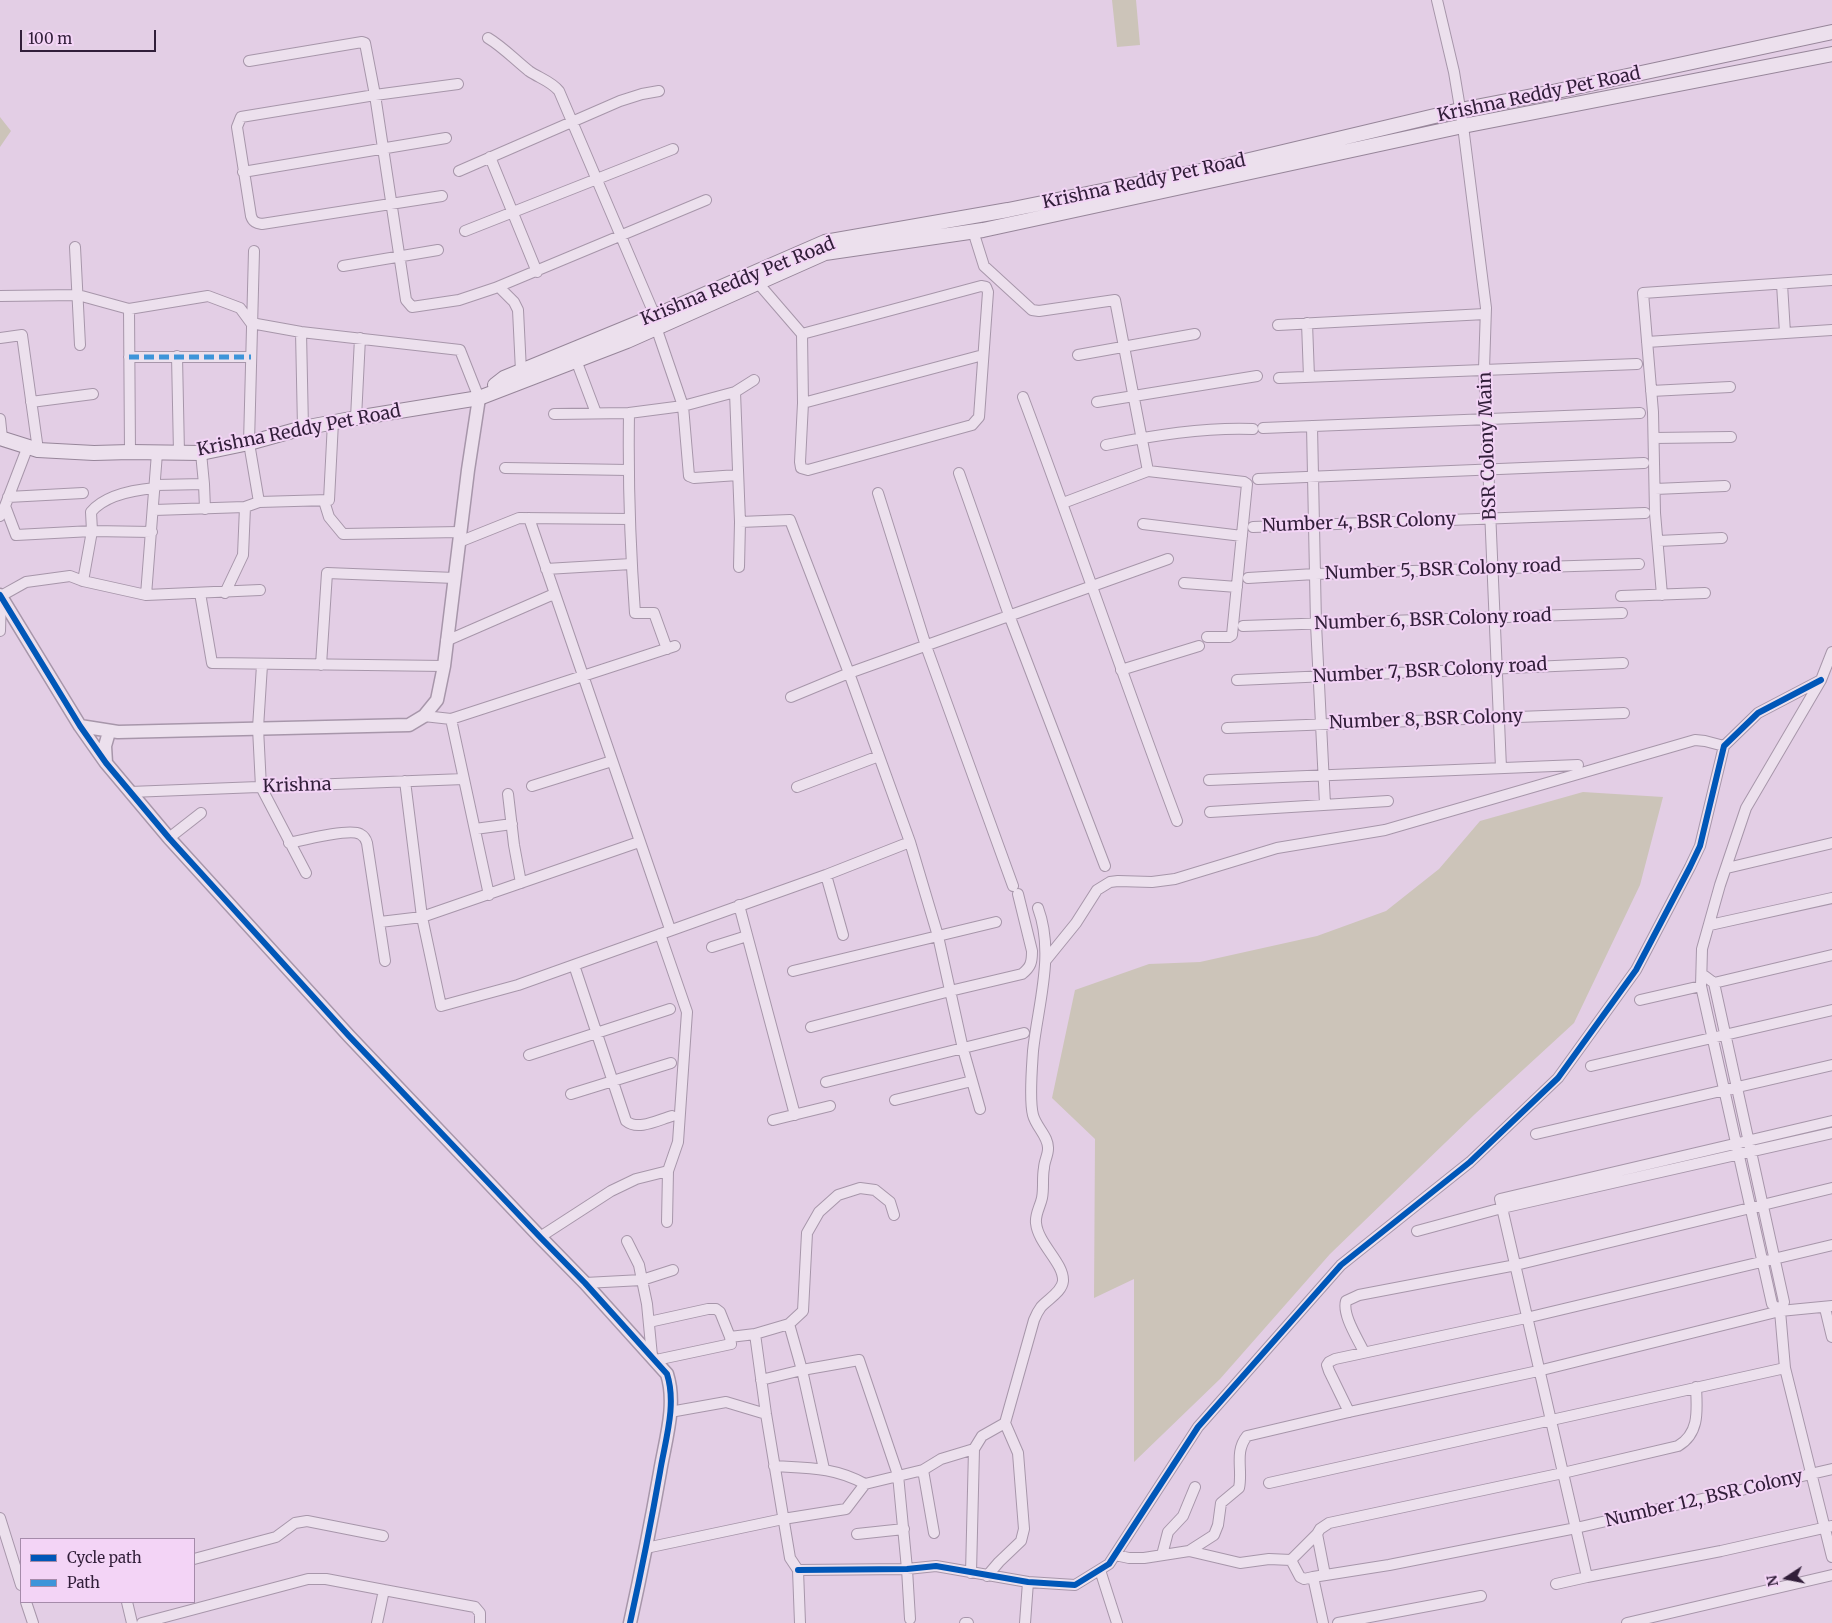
<!DOCTYPE html>
<style>
body{margin:0}
#map{position:relative;width:1832px;height:1623px;overflow:hidden;background:#e3cee5;font-family:Merriweather,serif}
canvas{display:block}
.legend{position:absolute;left:20px;top:1538px;width:175px;height:65px;box-sizing:border-box;background:#f3d4f6;border:1px solid #a58baa;margin:0;padding:6px 9px;list-style:none;font-size:15px;color:#311e39}
.legend li{display:flex;align-items:center;gap:10px;height:25px}
.legend b{width:25px;border:1px solid #a58baa}
.north{position:absolute;left:1762px;top:1553px;width:50px;height:50px;-webkit-text-stroke:4px #f3d4f6;paint-order:stroke;rotate:259deg;font-size:14px;font-weight:700;line-height:20px;text-align:center;color:#311e39}
.north::after{content:'';display:block;margin:auto;width:18px;height:22px;background:#311e39;clip-path:polygon(50% 0,100% 100%,50% 72%,0 100%)}
.scale{position:absolute;left:20px;top:30px;width:136px;height:22px;box-sizing:border-box;border:2px solid #311e39;border-top:0;padding-left:6px;font-size:15px;line-height:18px;white-space:nowrap;color:#311e39;-webkit-text-stroke:4px #f3d4f6;paint-order:stroke}
</style>
<div id="map">
<canvas width="1832" height="1623"></canvas>
<ul class="legend">
<li><b style="height:6px;background:#0057b8"></b>Cycle path</li>
<li><b style="height:6px;background:#3d94d9"></b>Path</li>
</ul>
<div class="north">N</div>
<div class="scale">100 m</div>
</div>
<script>
const ctx = document.querySelector('canvas').getContext('2d');
ctx.lineJoin = 'round';
function fill(path, color) { ctx.fillStyle = color; ctx.fill(path, 'evenodd'); }
function stroke(path, color, width, dash) { ctx.strokeStyle = color; ctx.lineWidth = width; ctx.lineCap = dash ? 'butt' : 'round'; ctx.setLineDash(dash || []); ctx.stroke(path); }
function write(font, color, halo, rows, align = 'center') {
  ctx.font = font + ' Merriweather,serif'; ctx.lineWidth = 4; ctx.setLineDash([]); ctx.textBaseline = 'middle'; ctx.strokeStyle = halo; ctx.fillStyle = color; for (const [text, x, y, turn = 0] of rows) {
    ctx.save(); ctx.translate(x, y); ctx.rotate((+turn || 0) * Math.PI / 180); ctx.textAlign = isNaN(turn) ? turn : align; if (halo) ctx.strokeText(text, 0, 0); ctx.fillText(text, 0, 0); ctx.restore();
  }
}
fill(new Path2D(`
 M1112 0H1136L1140 45 1117 47Z
 M0 117 11 131 0 147Z
 M1583 792 1663 797 1640 885 1574 1023 1475 1114 1330 1254 1220 1379 1134 1462V1279L1094 1298 1095 1139 1052 1098 1075 990 1149 964 1200 962 1317 936 1386 911 1439 869 1480 821Z`), '#ccc4b9');
const minor = new Path2D(`
 M1437 0 1454 72 1463 126 1486 308 1484 369 1501 768
 M488 38C503 47 515 60 529 71 539 78 551 81 559 91L655 316
 M249 61 362 42 365 43 375 95 406 300 412 307 459 300 495 288 706 200
 M490 157 537 272
 M459 171 620 101 642 94 659 91
 M243 172 446 138
 M442 196 262 224C256 223 253 222 251 216L237 127 241 117 375 95 458 84
 M465 231 673 149
 M973 231 984 266 1032 310 1039 311 1115 300 1148 471 1244 482 1247 484 1232 635 1229 637H1207
 M75 247 80 345
 M343 266 438 250
 M758 283 802 334 803 403 800 462 801 468 808 470 972 425 979 417 988 292 986 287 981 286 802 334
 M1782 284 1785 333
 M499 287 514 302 518 310 521 371
 M0 296 78 295 129 309 208 296 240 308 251 323 301 332 460 350 479 398
 M129 309 130 452
 M1307 323 1309 377
 M1278 325 1485 314
 M656 327 683 406 735 392 740 522 739 567
 M301 332 303 428
 M0 338 22 335 38 450
 M1647 342 1832 330
 M1078 355 1195 334
 M177 356 179 453
 M129 357H251
 M576 360 596 413
 M1279 378 1637 364
 M1651 391 1730 387
 M735 392 754 380
 M1023 397C1076 538 1124 680 1177 821
 M31 402 93 394
 M1097 402 1257 376
 M803 403 983 355
 M629 413 683 406 689 476 694 478 738 475
 M554 414 629 413C628 480 630 546 635 613H654L667 649
 M356 418 360 338
 M0 419 2 438
 M1312 426 1316 624 1325 804
 M1263 428 1640 413
 M1654 438 1731 437
 M1106 445C1154 435 1204 427 1253 429
 M201 453 204 484 205 509
 M505 468 628 470
 M959 473 1009 615 1105 866
 M1258 479 1644 463
 M156 485 204 484
 M1655 489 1725 486
 M878 493 926 646 1013 886
 M8 497 83 493
 M324 501 329 517 343 534 460 532
 M259 502 329 500 333 422
 M1063 503 1148 471
 M5 506 16 535 92 531 152 532
 M154 510 245 507
 M0 516 5 506 28 446
 M529 518 670 929
 M740 522 790 520 849 673 910 842 938 936 963 1049 980 1109
 M1143 524 1242 536
 M1253 527 1645 513
 M1658 541 1722 538
 M459 542 519 518 630 519
 M546 569 631 564
 M1248 578 1315 574 1639 564
 M83 581 92 531 91 512C105 495 133 490 155 488
 M1184 583 1237 587
 M200 593 212 663 444 666
 M225 593 243 555 245 507 259 502 249 443 254 251
 M146 595 157 453
 M1662 595 1655 513 1653 412 1643 293 1832 280
 M1621 596 1705 593
 M1243 626 1622 613
 M0 631 1 596 26 582 70 576 83 581 146 595 260 590
 M446 641 554 594
 M262 665 258 728 261 787 306 873
 M321 665 327 573 455 578
 M1121 670 1199 646
 M1237 680 1623 663
 M791 697 849 673 1168 559
 M424 716 451 719 489 895
 M451 719 675 646
 M1227 728 1624 713
 M1209 780 1578 765
 M405 781 422 917 441 1006 518 985 826 875 910 842
 M532 786 612 761
 M797 787 879 756
 M130 792 464 779
 M508 794 514 845 521 883
 M1210 812 1388 801
 M475 829 512 824
 M169 838 201 813
 M289 843C303 840 350 828 360 834 364 836 366 839 367 843L385 961
 M1727 868 1832 843
 M826 875 843 935
 M739 905 795 1115
 M380 922 422 917 639 842
 M1710 925 1832 898
 M660 934 687 1012 678 1142 668 1171
 M712 947 747 936
 M1046 960 1076 923 1097 890 1110 882 1118 881 1152 882 1175 879 1277 848 1385 830 1695 740 1705 741 1724 746
 M574 965 626 1121C638 1131 658 1120 672 1116
 M793 971 996 922
 M1702 974 1714 983 1784 1302 1780 1311 1785 1368 1832 1557
 M1714 983 1832 955
 M1640 1000 1701 986
 M811 1027 950 991 1022 974C1031 967 1032 962 1032 951L1018 894
 M529 1055 670 1009
 M1591 1066 1832 1010
 M826 1082 1024 1033
 M571 1094 671 1063
 M895 1100 972 1081
 M773 1120 830 1106
 M1832 1121 1500 1199 1587 1577 1721 1551 1832 1526
 M1536 1134 1832 1065
 M1417 1231 1502 1208 1832 1133
 M540 1237 611 1191 636 1179 668 1171 667 1222
 M585 1283 642 1280 639 1265 627 1241
 M1825 1308 1832 1337
 M1780 1311 1772 1304 1701 986 1702 949 1720 885 1746 808 1821 680 1832 652
 M649 1322 708 1309H716L720 1312 730 1337
 M789 1324 802 1370 824 1469
 M755 1334 766 1414 790 1558 798 1570 800 1623
 M1364 1352C1358 1339 1342 1315 1346 1301L1359 1295 1516 1265 1832 1188
 M652 1356 647 1304 642 1280 673 1270
 M656 1360 731 1344 730 1337 755 1334 789 1324 803 1311 807 1233 819 1212 838 1195 860 1188 875 1190 890 1202 894 1215
 M761 1380 802 1370 859 1360 898 1475 907 1569 910 1619
 M670 1412 726 1402 766 1414
 M1349 1412 1329 1371 1327 1365 1329 1362 1335 1359 1526 1318 1832 1245
 M774 1466C807 1468 835 1467 865 1484L923 1470 941 1459 974 1449
 M923 1470 934 1533
 M1269 1483 1785 1368
 M0 1518 21 1585
 M857 1534 904 1529
 M646 1548 783 1519 846 1509 865 1484
 M1189 1551 1214 1535 1218 1525 1221 1503 1239 1488C1243 1470 1234 1452 1247 1436L1349 1412 1538 1371 1780 1311 1832 1306
 M1115 1555 1129 1558H1144L1189 1551 1240 1563 1269 1559 1291 1560 1300 1577 1304 1579 1313 1577 1323 1623
 M1162 1555 1168 1532 1183 1516 1195 1487
 M194 1559 276 1537 295 1523 307 1521 383 1536
 M1291 1560 1317 1534
 M798 1570 907 1569 936 1566 1028 1582 1075 1585 1109 1564 1198 1427 1341 1265 1470 1162 1558 1078 1636 970 1690 867 1700 846 1724 746 1758 713 1821 680
 M1100 1570 1117 1623
 M971 1573 974 1449 982 1436 1005 1423
 M1325 1575 1317 1534 1320 1529 1329 1523 1563 1473 1678 1446C1700 1433 1697 1410 1696 1387
 M987 1576 999 1562 1021 1541 1024 1529 1018 1453 1005 1423 1034 1320C1036 1315 1038 1311 1041 1307 1048 1299 1062 1292 1063 1281 1064 1263 1038 1244 1036 1223 1035 1214 1040 1207 1042 1198 1044 1188 1042 1178 1044 1168 1044 1162 1048 1155 1048 1149 1049 1137 1036 1127 1033 1115 1029 1100 1032 1067 1033 1051 1038 1004 1055 954 1038 908
 M1313 1577 1389 1565 1576 1528 1832 1469
 M1556 1584 1587 1577
 M26 1602 33 1623
 M127 1602 132 1623
 M142 1623 308 1579H326L384 1590
 M377 1623 384 1590 475 1607 480 1613V1623
 M965 1623H968
 M1025 1623 1028 1582
 M1338 1623 1481 1596
 M1627 1623 1832 1575`);
const tertiary = new Path2D(`
 M0 595 80 726 106 763 169 838 349 1036 540 1237 585 1283 667 1374C677 1405 665 1441 660 1472 651 1523 641 1573 630 1623
 M80 726 118 732 409 725 424 716 437 700 444 666 468 470 479 398
 M106 763 105 746 109 732`);
const secondary = new Path2D(`
 M495 385 504 378 655 316 825 242 1008 210 1220 167 1460 110 1548 93 1832 32
 M0 438 38 450 94 453 130 452 201 453 249 443 303 428 356 418 479 398 627 341 825 253 983 230 1463 126 1832 54`);
stroke(minor, '#a796aa', 12);
stroke(tertiary, '#a796aa', 15);
stroke(secondary, '#97869a', 16);
stroke(minor, '#ece0ed', 10);
stroke(tertiary, '#ece0ed', 12);
stroke(secondary, '#ece0ed', 14);
stroke(new Path2D(`
 M129 357H251`), '#3d94d9', 5, [10, 5]);
stroke(new Path2D(`
 M0 595 80 726 106 763 169 838 349 1036 540 1237 585 1283 667 1374C677 1405 665 1441 660 1472 651 1523 641 1573 630 1623
 M798 1570 907 1569 936 1566 1028 1582 1075 1585 1109 1564 1198 1427 1341 1265 1470 1162 1558 1078 1636 970 1690 867 1700 846 1724 746 1758 713 1821 680`), '#0057b8', 6);
write('18px', '#311e39', '#f3d4f6', [
 ["Krishna Reddy Pet Road",1539,95,-12],
 ["Krishna Reddy Pet Road",1144,182,-12],
 ["Krishna Reddy Pet Road",738,282,-22],
 ["Krishna Reddy Pet Road",299,431,-11],
 ["BSR Colony Main",1488,446,-92],
 ["Number 4, BSR Colony",1359,523,-2],
 ["Number 5, BSR Colony road",1443,570,-2],
 ["Number 6, BSR Colony road",1433,620,-2],
 ["Number 7, BSR Colony road",1430,671,-3],
 ["Number 8, BSR Colony",1426,720,-2],
 ["Krishna",297,786,-2],
 ["Number 12, BSR Colony",1704,1499,-13]
]);
</script>
